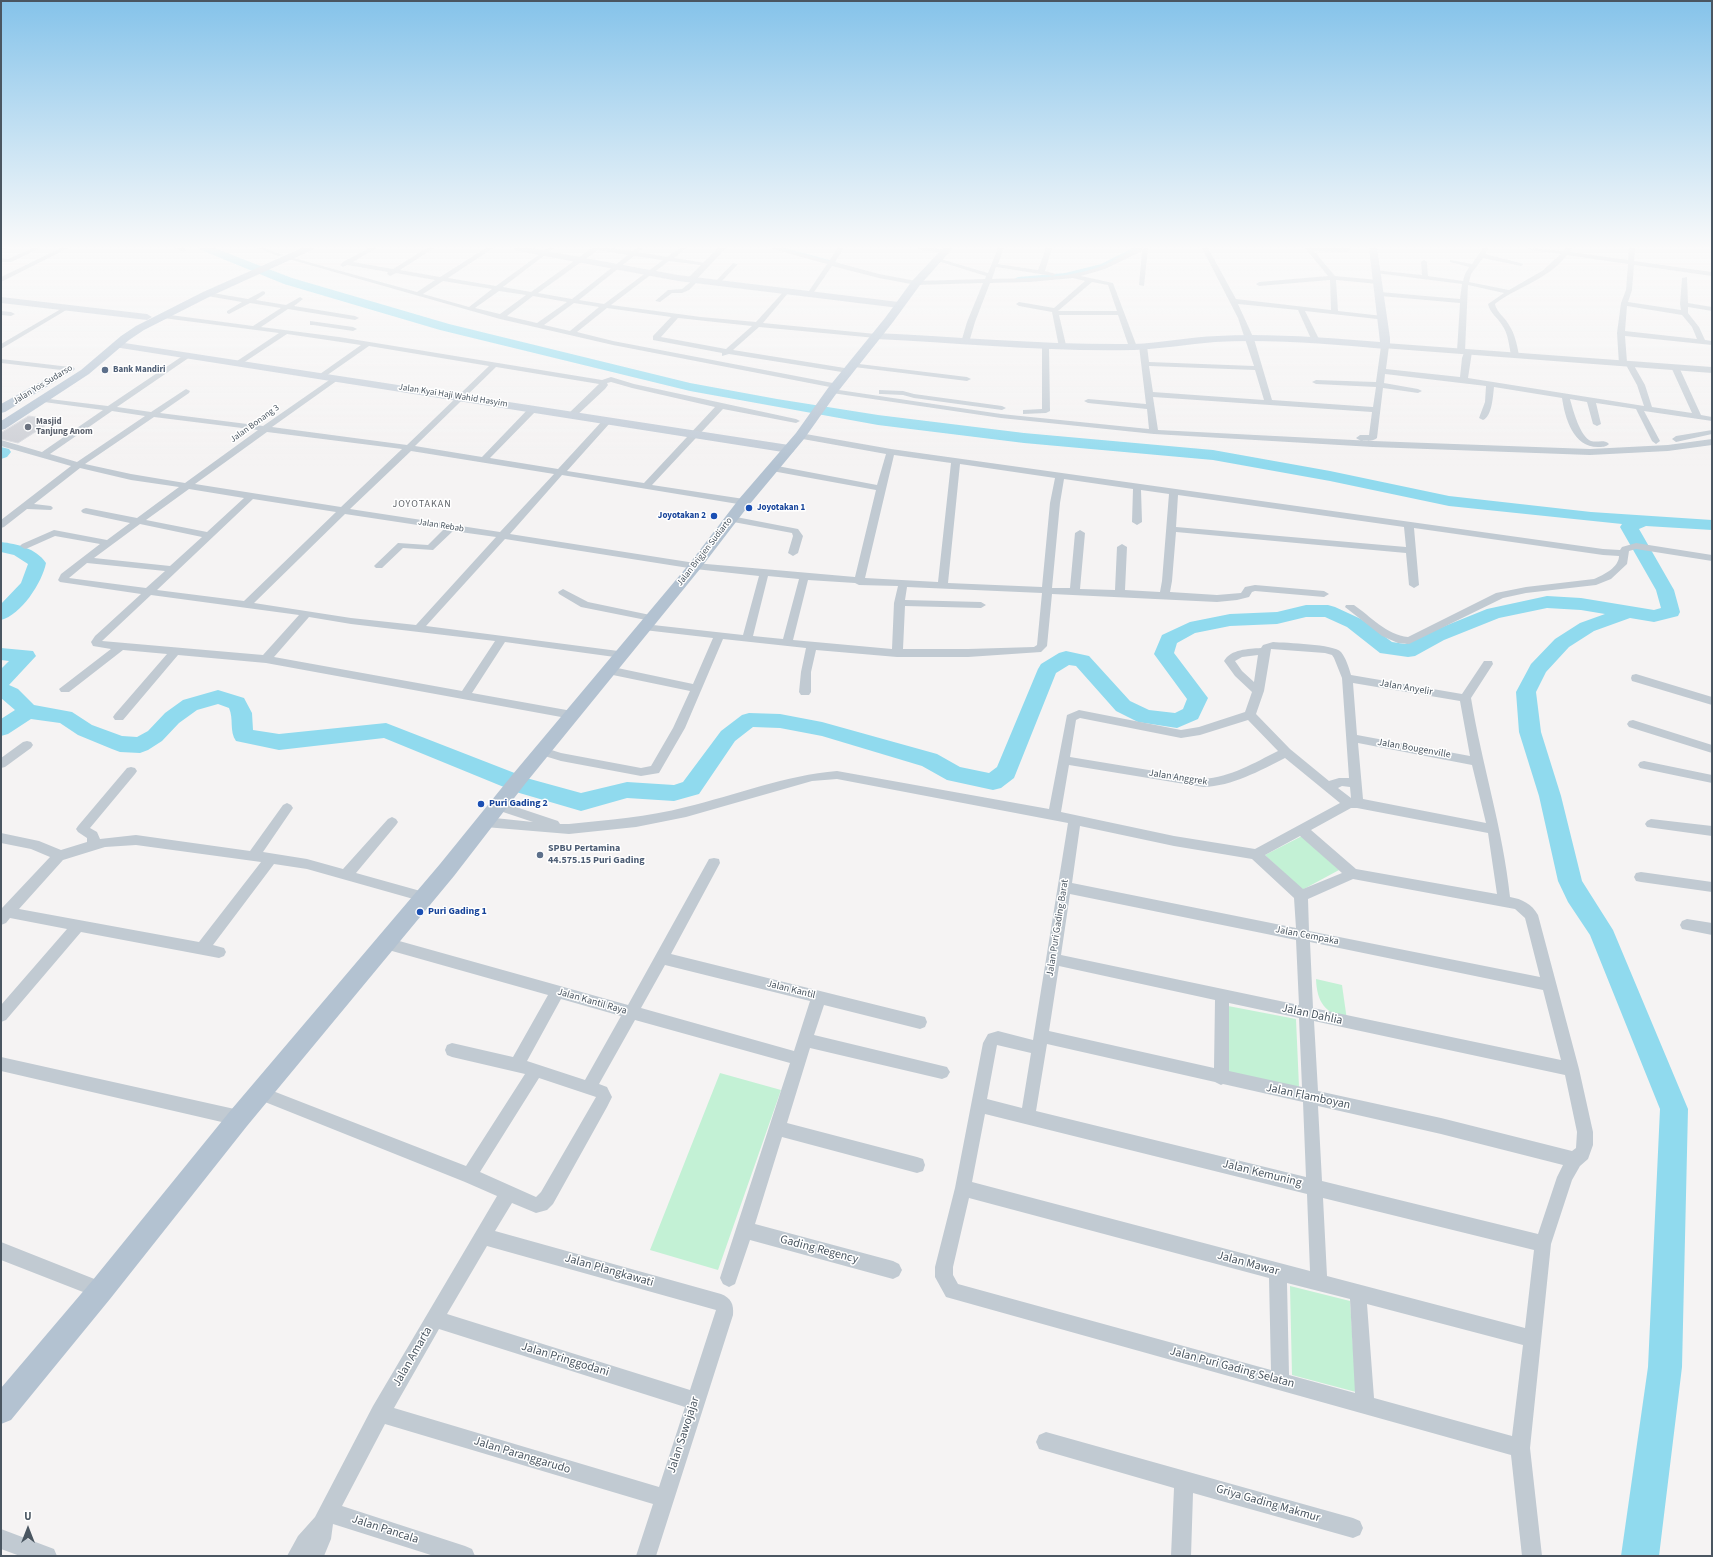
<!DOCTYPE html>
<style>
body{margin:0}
#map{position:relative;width:1713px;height:1557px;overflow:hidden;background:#f5f3f3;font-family:"Source Sans 3",sans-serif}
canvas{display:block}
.frame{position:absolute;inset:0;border:2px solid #4a5661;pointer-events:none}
.north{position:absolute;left:8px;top:1509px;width:40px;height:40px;-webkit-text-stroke:3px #fff;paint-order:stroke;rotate:0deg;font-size:11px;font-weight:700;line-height:16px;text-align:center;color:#4a5661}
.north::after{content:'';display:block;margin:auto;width:14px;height:18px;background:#4a5661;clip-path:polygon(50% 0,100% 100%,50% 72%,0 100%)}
</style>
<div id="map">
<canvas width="1713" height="1557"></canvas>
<div class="frame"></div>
<div class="north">U</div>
</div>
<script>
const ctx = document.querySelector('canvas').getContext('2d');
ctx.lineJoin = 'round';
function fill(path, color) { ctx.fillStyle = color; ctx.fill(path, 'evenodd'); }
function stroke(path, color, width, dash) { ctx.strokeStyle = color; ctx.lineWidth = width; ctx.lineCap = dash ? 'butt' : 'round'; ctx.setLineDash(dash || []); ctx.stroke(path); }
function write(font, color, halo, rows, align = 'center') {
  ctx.font = font + ' "Source Sans 3",sans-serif'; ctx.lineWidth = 3; ctx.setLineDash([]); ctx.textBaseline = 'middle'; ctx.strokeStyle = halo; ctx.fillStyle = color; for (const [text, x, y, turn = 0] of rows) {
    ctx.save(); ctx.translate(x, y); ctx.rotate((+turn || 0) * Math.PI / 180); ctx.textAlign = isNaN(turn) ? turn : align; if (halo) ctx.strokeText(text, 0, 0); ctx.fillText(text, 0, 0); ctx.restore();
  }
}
fill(new Path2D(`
 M1302 836 1339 870 1302 890 1265 855Z
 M1316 979 1342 985 1347 1020C1325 1012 1317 1003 1316 979Z
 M1228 1006 1296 1019 1299 1087 1229 1073Z
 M720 1073 781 1090 718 1270 650 1250Z
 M1290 1286 1350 1301 1356 1392 1292 1375Z`), '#c3f1d5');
fill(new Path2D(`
 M776 248H785L837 262 833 264Z
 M1133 248H1140L1106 268 1065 277 1018 281 1014 279 1018 277 1065 273 1101 264Z`), '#90daee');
fill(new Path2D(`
 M199 248H214L292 278 449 324 690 383 777 399 878 415 1024 433 1213 450 1330 471 1449 496 1591 512 1712 520V530L1646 526 1639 529 1674 590 1680 612 1678 616 1654 622 1630 618 1594 631 1569 647 1546 672 1536 692 1541 732 1561 796 1582 881 1613 930 1688 1109 1682 1367 1659 1556H1621L1648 1367 1660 1109 1590 935 1568 902 1558 881 1539 796 1519 732 1516 692 1531 664 1555 639 1580 623 1605 614 1581 610 1547 608 1499 618 1444 640 1415 656 1408 657 1380 653 1347 627 1325 617H1306L1277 624 1230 626 1195 633 1177 643 1174 653 1208 698 1198 719 1177 728 1138 722 1116 711 1076 666 1069 665 1056 673 1014 778 1001 788 993 790 947 780 922 766 822 736 780 728 753 727 735 741 699 794 674 801 627 798 581 811 516 792 384 738 279 750 236 741C229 731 234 719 229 708L218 704 197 710 179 723 162 741 148 750 140 753 120 752 112 749 78 735 60 723 31 719 8 734 1 736V719L15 710 1 698V669L9 661 1 660V648L33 651 36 656 9 685 18 689 34 705 72 712 92 725 122 736 137 737 148 731 165 713 183 700 218 690 244 698 252 713 253 730 279 734 386 723 530 779 581 793 627 782 674 785 683 782 721 731 742 715 749 713 780 714 822 722 937 754 960 767 989 773 997 767 1038 669 1041 664 1059 653 1066 651 1089 656 1130 701 1149 710 1175 713 1183 709 1187 699 1154 654 1162 635 1190 622 1230 614 1277 612 1306 605H1328L1335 607 1361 619 1392 642 1405 644 1430 632 1487 609 1547 596 1581 598 1654 610 1661 608 1656 590 1620 527 1622 524 1449 506 1330 481 1213 460 1024 443 878 425 690 391 440 330 284 284 201 250Z
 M1 447 9 449 11 452 7 457 1 459Z
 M1 542C17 544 36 548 46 563 42 583 21 615 1 620V604L21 583 28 564 14 555 1 552Z`), '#90daee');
const building = new Path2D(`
 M29 416 54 420 18 443 1 439V433Z`);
fill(building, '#cdcfd5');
stroke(building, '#d7d9de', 1);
fill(new Path2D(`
 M1 248H7L1 251Z
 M33 248H40L11 262H1V258L8 259Z
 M61 248H68L1 282V277Z
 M175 248H183L187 250 184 252Z
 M257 248H265L283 255 278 256Z
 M369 248H376L353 262 393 269 427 248H434L400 270 440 277 486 248H493L448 278 496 286 548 248H554L503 287 531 292 592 248H608L632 251 637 248H643L638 252 667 257 680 248H686L674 258 705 263 708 265 707 266 669 261 611 305 701 317 756 322 785 290H789V292L763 323 876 334 880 336 876 338 759 327 733 350 851 369V373H848L729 354 722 356V353L653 340V336L671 317 607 308 577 332 613 341 838 384 839 386 835 388 613 345 500 319 285 258 290 257 417 292 435 280 396 273 390 276 387 274 388 272 347 265 343 267 340 265 343 262ZM598 250 628 255 572 299 538 293ZM634 256 663 260 604 304 579 300ZM443 281 492 289 469 307 423 294ZM499 291 526 295 500 314 475 308ZM533 296 567 302 537 323 507 316ZM574 303 599 307 570 331 544 325ZM678 318 752 326 726 349 661 337Z
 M769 248H778L829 261 838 248H844L835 262 879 274 916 281 985 279 986 276 934 260 937 258 988 273 998 248H1004L998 264 1038 270 1046 248H1052L1045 271 1056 274 1053 276 996 267 992 279C1028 278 1065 279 1099 267 1116 261 1130 248 1148 248L1144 286 1139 285 1142 251 1105 269 1081 276 1113 283 1137 347 1133 349 1129 347 1118 315H1059L1066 345 1065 347H1059L1052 312 1019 306 1016 304 1019 302 1054 308 1085 281 1073 278 1030 282 990 283 975 322 970 339 966 341 962 339 967 322 983 283 916 285 879 278 832 266 812 295 810 296 807 294 827 264ZM1092 282 1108 285 1117 311H1058Z
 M918 248H933L948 251 945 253 921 250Z
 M1202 248H1208L1236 299 1331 310 1330 280 1259 286 1256 284 1259 282 1328 276 1305 248H1350V250L1347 252 1314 251 1335 276 1378 280 1381 282 1378 284 1336 280 1338 311 1383 316H1386V320L1305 311 1320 341 1316 343 1312 341 1298 310 1238 304 1254 339 1272 400 1373 407 1376 387 1316 384 1312 382 1316 380 1376 382 1381 346 1385 344 1389 346 1386 369 1460 377 1462 358 1465 350H1468L1472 352 1468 378 1644 406 1637 385 1626 365 1623 366 1619 364 1617 333 1621 303 1626 290 1628 264 1567 255C1549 279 1519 286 1496 303L1495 304C1497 313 1505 317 1509 325 1515 334 1517 345 1519 355L1515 357 1511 355C1509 345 1508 333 1502 325 1497 317 1490 313 1488 304L1504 293 1468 285 1465 351 1461 353 1457 351 1460 303 1380 296 1377 294 1380 292 1460 299 1462 284 1376 273 1373 271 1374 270 1422 275 1421 262 1424 260 1427 262 1428 276 1463 281 1465 274 1469 267 1450 262V260L1472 264 1483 248H1489L1485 254 1524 264 1521 266 1483 258 1471 274 1469 282 1509 290 1542 271 1561 254 1531 250 1528 248 1564 251 1566 248H1572L1570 252 1628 260 1629 248H1635L1634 261 1712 272V276L1634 265 1632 290 1628 302 1681 310 1680 304 1682 278 1687 277 1688 303 1712 307V311L1688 307V313L1699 327 1705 340 1712 341V345L1625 336 1627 362H1632L1645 385 1652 407 1692 413 1671 367 1675 365 1679 367 1701 415 1712 417V421L1644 411 1660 441 1656 444 1652 441 1636 409 1596 403 1601 424 1597 426 1593 424 1587 402 1570 399C1573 410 1580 437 1591 441 1597 443 1604 439 1609 444 1606 447 1602 447 1598 447 1573 447 1565 418 1562 398L1494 387C1493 396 1492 417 1483 420L1479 418 1485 402 1486 386 1385 374 1384 383 1418 389 1422 391 1418 393 1383 388 1377 438C1373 442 1360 442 1356 438L1360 435H1369L1372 412 1153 397 1158 430 1373 441 1590 449 1668 445 1712 439V445L1668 451 1590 455 1373 447 1154 434 1001 418 832 393 828 391 832 389 1001 414 1149 429 1147 409 1088 403 1084 401 1088 399 1146 404 1139 346 1140 344H1143L1147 346 1149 362 1254 366 1238 318ZM1627 306 1682 315 1692 327 1697 339 1625 331ZM1149 366 1255 370 1264 400 1153 392Z
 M733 263 738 264 719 284H715V282Z
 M694 279 699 280 689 290 682 293H672L660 302 655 301 668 290 682 289Z
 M263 291 265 292V294L256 300 286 305 300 297 303 299 294 306 355 316 359 318 355 320 288 309 261 327 339 337 602 380 611 377 634 384 796 419 800 421 796 423 723 409 652 485 744 499 749 502 747 504 744 505 562 475 510 534 695 563 855 577 876 490 772 471 768 468 772 465 877 485 886 454 797 438 796 436 797 434 800 433 891 449 1603 549 1620 550 1622 547 1636 543 1712 555V561L1636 549 1629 551 1627 564 1611 579 1596 585 1526 593 1503 598 1409 644 1398 643 1382 636 1345 607 1346 605H1354C1370 616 1387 635 1408 637L1496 593 1526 587 1594 579C1604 575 1619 567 1619 556L1603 555 1414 528 1419 585 1414 588 1409 585 1406 553 1176 532 1172 581 1170 592 1217 595 1241 593 1245 587 1255 585 1324 591 1329 594 1324 597 1255 591 1252 592 1249 597 1237 600 1217 602 1052 594 1047 646 1041 652 968 657H897L816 650 811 672V692L809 695H801L799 692 801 672 806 648 723 639 685 728 659 773 641 776 561 761 538 754 536 751 538 748 542 747 561 753 641 768 651 766 673 728 690 691 608 674 604 673 603 670 604 667 608 666 693 684 713 638 644 630 639 627 644 624 743 635 759 576 695 569 505 539 426 626 626 652 627 654 626 656 622 658 505 642 472 693 572 711 576 712 578 715 576 718 572 719 266 663 178 655 123 720H115L113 717 115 714 167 654 123 650 69 692H61L59 689 111 649 93 646 91 642 95 636 141 594 60 582 58 580 61 574 100 544 55 536 28 548 25 549 20 546 22 544 54 530 107 540 130 523 83 513 81 511 83 509 86 508 137 518 179 487 131 480 80 468 34 504 51 506 53 508 51 510 27 509 4 527 1 528V520L71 466 1 446V440L42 452 103 410 44 402 40 400 41 398 108 406 187 353 191 355 190 357 117 407 151 412 186 389 190 391 189 393 160 413 263 426 335 376H338V380L272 427 407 445 489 366 369 346 323 378H320V374L361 345 287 334 240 365 236 363 237 361 279 333 163 318 159 316 163 314 253 326 281 308 250 303 229 314 227 313V311L242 302 207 296 204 294 207 292 248 299ZM496 367 599 384 569 413 568 415 572 417H575L605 389 608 385 607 383 611 382 632 388 715 407 644 483 567 471 610 423 611 421 607 419H604L558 469 490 458 536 411 537 409 533 407H530L482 457 415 446ZM112 411 145 416 77 462 50 454ZM154 417 258 430 185 483 131 474 85 464ZM267 432 402 449 341 507 195 484ZM411 451 554 474 500 532 350 509ZM894 455 951 463 938 582 865 578ZM960 464 1055 478 1050 503 1042 587 948 583ZM1064 479 1133 489 1132 522 1137 525 1142 522 1141 490 1169 494 1162 581 1160 592 1125 590 1127 547 1122 544 1117 547 1115 590 1080 589 1085 533 1080 530 1075 533 1070 588H1052L1060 503ZM189 489 244 498 207 532 146 520ZM1178 495 1404 527 1406 547 1176 527ZM253 499 336 512 244 601 157 590ZM345 514 444 529 428 545 398 543 376 564 374 566 376 568H382L403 548 433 550 453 531 496 537 416 625 351 618 254 603ZM140 524 202 537 170 566 94 558ZM87 563 165 571 146 588 69 578ZM768 576 799 579 783 639 753 636ZM808 580 855 583 859 585 898 586 894 603 892 649 793 640ZM907 587 1042 593 1037 645 1034 647 968 649H903L905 606 981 608 986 605 981 602 905 600ZM151 595 299 615 263 655 102 641ZM309 617 351 624 495 641 462 691 274 657Z
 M66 306 68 307V309L1 349V344Z
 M1 311 11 312 15 314 11 316 1 315Z
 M310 321 353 327 357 329 353 331 313 325H310Z
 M1042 343H1048L1049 345 1050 411 1046 413 1023 414V410L1042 409Z
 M1 359 70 367 74 369 70 371 1 363Z
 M851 363 967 377 971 379 967 381 854 367H851Z
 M879 390 903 391 914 394 1002 406 1006 408 1002 410 914 398 903 395 882 394H879Z
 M1712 430V434L1676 442 1672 439 1676 436Z
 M731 516 798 529 803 536 798 553 793 556 788 553 793 536 792 533 728 521 726 519 728 517Z
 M563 589 588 602 655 616 656 618 651 621 581 607 559 594 558 592Z
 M1273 642C1286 643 1334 644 1341 652 1346 658 1349 668 1351 675L1462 694 1484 661H1492L1493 664 1471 698C1482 765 1503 829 1510 897 1522 899 1532 904 1538 915L1579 1069 1593 1132V1145L1588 1159 1580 1166 1572 1180 1551 1244 1530 1448 1542 1556H1522L1511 1455 946 1297 935 1277V1267L955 1188 983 1043 988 1034 998 1031 1033 1040 1068 823 837 779 812 781 686 817 636 827 569 834 485 827 481 825 479 822 481 819 485 817 533 822 494 809 492 806 494 803 498 801 558 821 560 824H569C608 820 648 817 686 807 736 795 786 775 837 771L1049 809 1067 715 1079 710 1181 730 1199 727 1245 712 1252 692 1235 676 1224 661C1231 649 1248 649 1261 648L1263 645ZM1271 649 1325 653 1332 655 1334 658 1342 678 1349 778H1339L1329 781 1290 749 1256 714 1264 691ZM1258 655 1254 682 1242 671 1235 661 1242 657ZM1353 683 1460 701 1470 756 1357 735ZM1080 718 1181 738 1200 735 1248 720 1278 751C1254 763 1231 777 1203 779L1070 757 1076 720ZM1358 743 1472 765 1486 823 1363 799ZM1285 758 1340 803 1255 849 1174 836 1061 812 1069 765 1203 787C1233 786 1259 771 1285 758ZM1342 786 1350 787 1351 798 1338 788ZM1351 808H1357L1488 833 1497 894 1356 869 1311 830ZM1080 826 1174 846 1252 859 1294 898 1296 928 1072 883ZM1300 836 1342 873 1303 889 1265 855ZM1353 879 1515 909 1525 918 1540 977 1309 931 1308 899ZM1070 894 1296 940 1299 1005 1061 955ZM1310 942 1543 990 1561 1060 1313 1008ZM1059 966 1215 1000 1214 1068 1049 1031ZM1229 1003 1299 1018 1302 1087 1229 1071ZM1314 1021 1565 1075 1577 1132 1576 1148 1572 1151 1441 1118 1318 1091ZM1047 1044 1215 1082 1221 1085 1223 1084 1303 1102 1306 1177 1036 1111ZM997 1045 1031 1053 1022 1108 987 1099ZM1318 1106 1441 1134 1563 1165 1557 1177 1538 1234 1322 1181ZM985 1114 1307 1194 1310 1271 972 1182ZM969 1198 1269 1278 1271 1370 958 1284 953 1275V1267ZM1323 1198 1534 1250 1525 1328 1327 1276ZM1287 1283 1350 1299 1355 1393 1289 1375ZM1367 1304 1523 1345 1512 1436 1374 1398Z
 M1636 674 1712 697V705L1632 681 1631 678 1632 675Z
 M1633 720 1712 745V753L1629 727 1627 724 1629 721Z
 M27 741 31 742 33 745 31 748 5 767 1 768V758L23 742Z
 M1644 761 1712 775V783L1640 768 1638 765 1640 762Z
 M131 767 135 768 137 771 135 774 90 828 97 832 100 839 136 835 250 851 283 805 287 803 291 805 293 808 263 852 307 859 343 869 388 819 392 817 396 819 398 822 396 825 356 873 424 892 429 893 431 897 429 901 424 902 307 869 274 864 213 945 224 948 226 952 224 956 219 958 81 932 6 1020 1 1022V1005L67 929 10 918 6 923 1 925 2 908 50 857 31 849 1 843V833L39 841 61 850 87 842V838L78 832 76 829 78 826 127 768ZM136 845 261 862 199 942 19 909 63 860 105 847Z
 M1651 819 1712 826V836L1647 827 1645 824 1647 821Z
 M714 858 719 859 720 863 671 954 925 1017 927 1022 925 1027 920 1029 824 1005 814 1035 947 1067 950 1072 947 1077 942 1079 810 1048 787 1123 917 1157 923 1159 925 1165 923 1171 917 1173 782 1137 755 1224 893 1261 899 1264 902 1270 899 1276 893 1279 750 1240 735 1284 729 1287 723 1284 720 1278 790 1063 635 1020 599 1084 607 1087 612 1097 607 1107 553 1204 547 1210 536 1213 512 1203 495 1231 721 1294C731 1298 734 1304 733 1315L656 1556H636L653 1504 385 1424 342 1506 465 1546 472 1549 475 1556H434L333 1524 331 1539 324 1556H287L298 1536 315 1517 373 1406 497 1196 465 1182 255 1098 252 1093 255 1088 260 1086 466 1166 525 1074 452 1057 447 1055 445 1050 447 1045 452 1043 513 1057 548 995 385 949 380 947 378 943 380 939 385 937 628 1005 709 859ZM665 965 810 1001 794 1051 641 1008ZM561 999 621 1016 585 1080 527 1061ZM539 1078 596 1097 541 1192 536 1197 480 1172ZM487 1246 716 1310 690 1390 447 1314ZM439 1329 685 1407 659 1487 394 1408Z
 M1641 872 1712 882V892L1641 882 1636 881 1634 877 1636 873Z
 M1687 919 1712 923V935L1682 929 1680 925 1682 921Z
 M1 1057 239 1110 245 1113 247 1118 245 1123 239 1126 1 1071Z
 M1 1242 107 1284 110 1290 107 1296 101 1299 1 1260Z
 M1046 1432 1353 1518 1360 1521 1363 1528 1360 1535 1353 1538 1193 1493 1191 1556H1171L1174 1488 1039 1449 1036 1442 1039 1435Z
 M1 1529 54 1549 57 1556H20L1 1549Z`), '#c1cad2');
fill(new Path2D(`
 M718 248H726L694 282H688L687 280 688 278Z
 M1385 343 1712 367V373L1382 348 1380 346Z`), '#c1cad2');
fill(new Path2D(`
 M514 248H530L678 275 899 302 904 305 899 308 678 281 518 251 515 250Z
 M1369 248H1377L1390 338V346L1385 349C1329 344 1272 339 1215 342 1188 344 1161 349 1134 350 1048 352 962 343 876 339L871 336 876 333C961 337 1047 345 1133 344 1161 343 1189 337 1217 336 1271 333 1326 338 1380 342Z
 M1 297 147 314 152 317 147 320 1 303Z
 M118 342 789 445 793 446 795 449 793 452 789 453 114 347 113 345Z`), '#c1cbd6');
fill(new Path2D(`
 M302 248H314L312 250 211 296 144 330 129 340 89 374 5 429 1 430V421L81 370 121 336 136 326 203 292Z
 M943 248H953L920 285 893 322 836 394 804 439 749 505 700 569 525 784 454 876 247 1126 110 1299 11 1420 1 1424V1388L92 1281 231 1110 440 864 513 774 690 563 739 499 796 433 828 388 885 318 912 281Z
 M69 366 73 367 75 369 73 371 5 412 1 413V404Z`), '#b3c2d1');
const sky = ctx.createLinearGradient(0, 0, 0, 466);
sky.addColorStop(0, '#85c3ea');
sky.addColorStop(0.53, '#fafafa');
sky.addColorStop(1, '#fafafa00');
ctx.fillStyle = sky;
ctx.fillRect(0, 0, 1713, 466);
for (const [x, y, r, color] of [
 [105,370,4,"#5c6f8a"],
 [28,427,4,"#6b7280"],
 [749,508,4,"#1a4fb4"],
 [714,516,4,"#1a4fb4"],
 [481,804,4,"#1a4fb4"],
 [540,855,4,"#5c6f8a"],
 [420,912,4,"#1a4fb4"]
]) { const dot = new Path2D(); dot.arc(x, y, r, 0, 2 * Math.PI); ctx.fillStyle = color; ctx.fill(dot); stroke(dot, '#fff', 1.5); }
write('bold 9px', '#4e5e75', '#fff', [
 ["Bank Mandiri",113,370]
], 'left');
write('9px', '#4a5661', '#fff', [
 ["Jalan Yos Sudarso",43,385,-31],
 ["Jalan Kyai Haji Wahid Hasyim",453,396,9],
 ["Jalan Bonang 3",255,424,-36],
 ["Jalan Rebab",441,526,9],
 ["Jalan Brigjen Sudiarto",705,552,-52]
]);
write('bold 9px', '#5b616d', '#fff', [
 ["Masjid",36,422],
 ["Tanjung Anom",36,432]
], 'left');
write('bold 9px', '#164399', '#fff', [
 ["Joyotakan 1",757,508],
 ["Joyotakan 2",706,516,"right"]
], 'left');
ctx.letterSpacing = '1px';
write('10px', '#5f6368', '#fff', [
 ["JOYOTAKAN",422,505]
]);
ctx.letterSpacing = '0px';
write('10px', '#4a5661', '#fff', [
 ["Jalan Anyelir",1406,688,10],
 ["Jalan Bougenville",1414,749,10],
 ["Jalan Anggrek",1178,778,9],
 ["Jalan Puri Gading Barat",1058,928,-81],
 ["Jalan Cempaka",1307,936,11],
 ["Jalan Kantil",791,990,14],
 ["Jalan Kantil Raya",592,1002,16]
]);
write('bold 10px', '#164399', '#fff', [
 ["Puri Gading 2",489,804],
 ["Puri Gading 1",428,912]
], 'left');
write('bold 10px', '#4e5e75', '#fff', [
 ["SPBU Pertamina",548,849],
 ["44.575.15 Puri Gading",548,861]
], 'left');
write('12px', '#4a5661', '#fff', [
 ["Jalan Dahlia",1312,1015,12],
 ["Jalan Flamboyan",1308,1097,12],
 ["Jalan Kemuning",1262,1174,14],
 ["Gading Regency",819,1250,15],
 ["Jalan Mawar",1248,1264,15],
 ["Jalan Plangkawati",609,1271,16],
 ["Jalan Amarta",413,1357,-60],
 ["Jalan Pringgodani",565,1360,17],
 ["Jalan Puri Gading Selatan",1232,1368,15],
 ["Jalan Sawojajar",684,1435,-72],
 ["Jalan Paranggarudo",522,1456,17],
 ["Griya Gading Makmur",1268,1504,16],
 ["Jalan Pancala",385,1530,18]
]);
</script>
